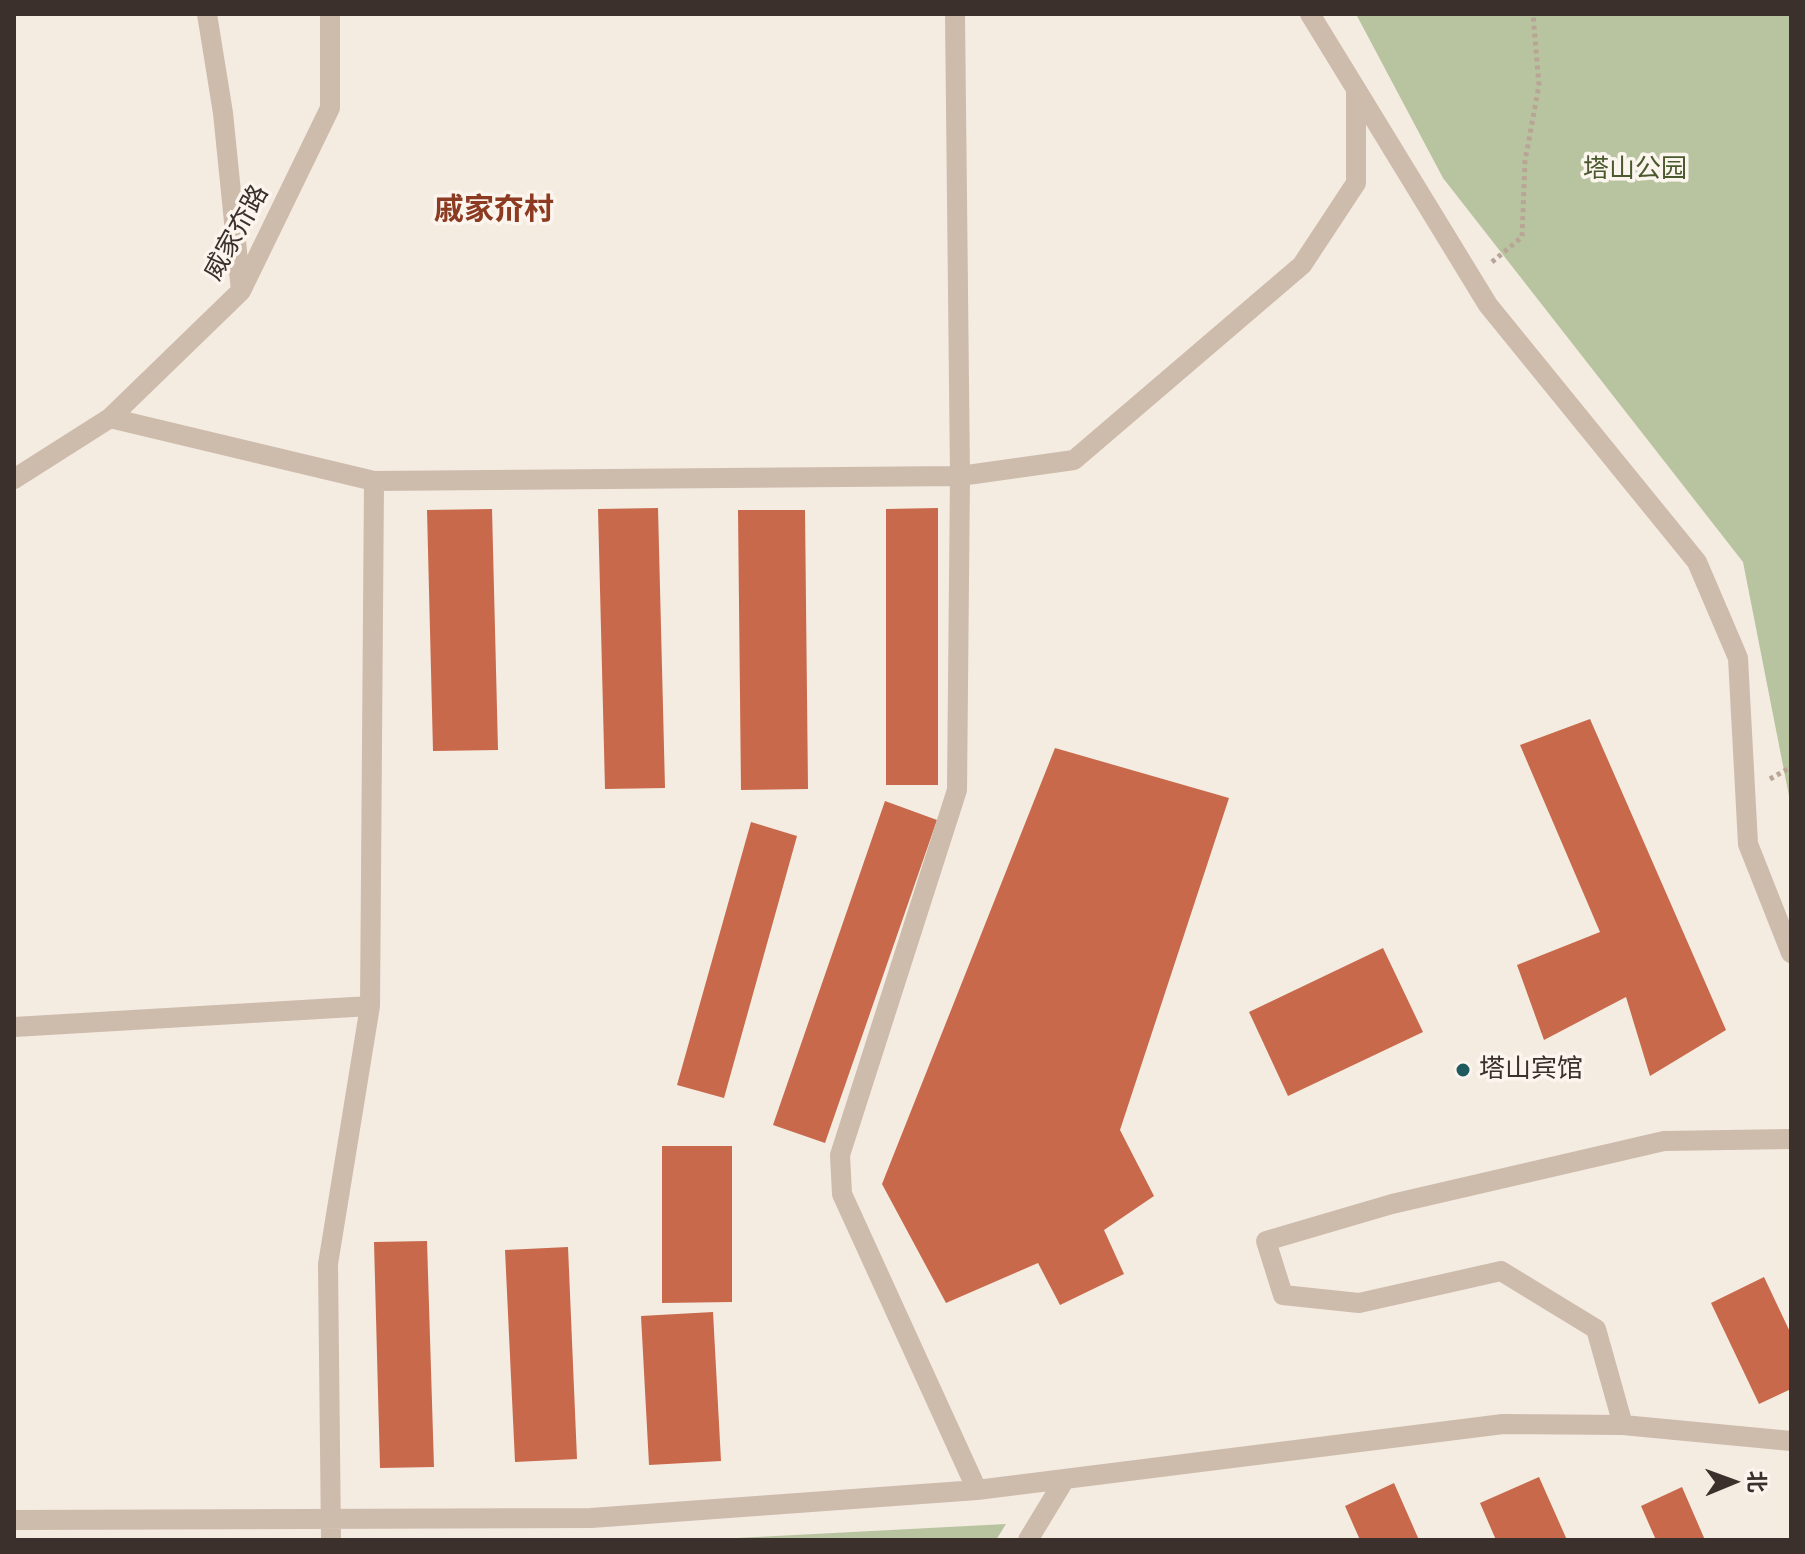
<!DOCTYPE html>
<meta charset="utf-8">
<style>
body{margin:0}
#map{position:relative;width:1805px;height:1554px;overflow:hidden;background:#f4ebe1;font-family:"Space Grotesk","Noto Sans SC",sans-serif}
canvas{display:block}
.frame{position:absolute;inset:0;border:16px solid #3b302b;pointer-events:none}
.north{position:absolute;left:1693px;top:1442px;width:80px;height:80px;-webkit-text-stroke:6px #fbf5ee;paint-order:stroke;rotate:89deg;font-size:22px;font-weight:700;line-height:32px;text-align:center;color:#3b302b}
.north::after{content:'';display:block;margin:auto;width:28px;height:36px;background:#3b302b;clip-path:polygon(50% 0,100% 100%,50% 72%,0 100%)}
</style>
<div id="map">
<canvas width="1805" height="1554"></canvas>
<div class="frame"></div>
<div class="north">北</div>
</div>
<script>
const ctx = document.querySelector('canvas').getContext('2d');
ctx.lineJoin = 'round';
function fill(path, color) { ctx.fillStyle = color; ctx.fill(path, 'evenodd'); }
function stroke(path, color, width, dash) { ctx.strokeStyle = color; ctx.lineWidth = width; ctx.lineCap = dash ? 'butt' : 'round'; ctx.setLineDash(dash || []); ctx.stroke(path); }
function write(font, color, halo, rows, align = 'center') {
  ctx.font = font + ' "Space Grotesk","Noto Sans SC",sans-serif'; ctx.lineWidth = 7; ctx.setLineDash([]); ctx.textBaseline = 'middle'; ctx.strokeStyle = halo; ctx.fillStyle = color; for (const [text, x, y, turn = 0] of rows) {
    ctx.save(); ctx.translate(x, y); ctx.rotate((+turn || 0) * Math.PI / 180); ctx.textAlign = isNaN(turn) ? turn : align; if (halo) ctx.strokeText(text, 0, 0); ctx.fillText(text, 0, 0); ctx.restore();
  }
}
fill(new Path2D(`
 M1356 14H1791V806L1743 562 1443 178Z
 M1006 1524 996 1540H699Z`), '#b8c4a0');
fill(new Path2D(`
 M658 508 665 788 605 789 598 509Z
 M938 508V785H886V509Z
 M492 509 498 750 433 751 427 510Z
 M738 510H805L808 789 741 790Z
 M1590 719 1726 1030 1650 1076 1626 997 1544 1040 1517 965 1600 932 1520 745Z
 M1055 748 1229 798 1120 1130 1154 1196 1104 1230 1124 1274 1060 1305 1038 1263 946 1303 882 1184Z
 M885 801 937 820 825 1143 773 1125Z
 M751 822 797 836 724 1098 677 1085Z
 M1383 948 1423 1032 1288 1096 1249 1012Z
 M662 1146H732V1302L662 1303Z
 M427 1241 434 1467 380 1468 374 1242Z
 M568 1247 577 1459 515 1462 505 1250Z
 M1764 1277 1791 1334V1389L1759 1404 1711 1303Z
 M713 1312 721 1461 649 1465 641 1316Z
 M1539 1477 1567 1540H1496L1480 1503Z
 M1394 1483 1419 1540H1360L1345 1506Z
 M1682 1487 1705 1540H1656L1641 1506Z`), '#c8694b');
stroke(new Path2D(`
 M1492 262 1522 237 1525 161 1539 85 1533 14
 M1770 779 1791 767`), '#b9a596', 5, [4, 4]);
stroke(new Path2D(`
 M207 14 223 113 241 291
 M955 14 960 476 957 790 840 1155 842 1194 977 1490
 M1356 89 1488 305 1697 562 1738 658 1748 844 1791 953
 M110 418 374 481 960 476 1074 460 1302 265 1356 183V89L1310 14
 M14 479 110 418 241 291 330 108V14
 M14 1027 370 1006
 M1623 1425 1596 1329 1501 1271 1359 1303 1283 1295 1266 1241 1392 1204 1664 1141 1791 1139
 M14 1520 591 1518 977 1490 1503 1424 1623 1425 1791 1441
 M331 1540 328 1264 370 1006 374 481
 M1028 1540 1065 1479`), '#cdbbac', 20);
for (const [x, y, r, color] of [
 [1463,1070,8,"#1f5a5e"]
]) { const dot = new Path2D(); dot.arc(x, y, r, 0, 2 * Math.PI); ctx.fillStyle = color; ctx.fill(dot); stroke(dot, '#fbf5ee', 3); }
write('26px', '#4a5a2e', '#fbf5ee', [
 ["塔山公园",1635,170]
]);
write('26px', '#3b302b', '#fbf5ee', [
 ["威家夼路",237,233,-61]
]);
write('26px', '#3b302b', '#fbf5ee', [
 ["塔山宾馆",1479,1070]
], 'left');
write('bold 30px', '#8c3b22', '#fbf5ee', [
 ["戚家夼村",494,211]
]);
</script>
